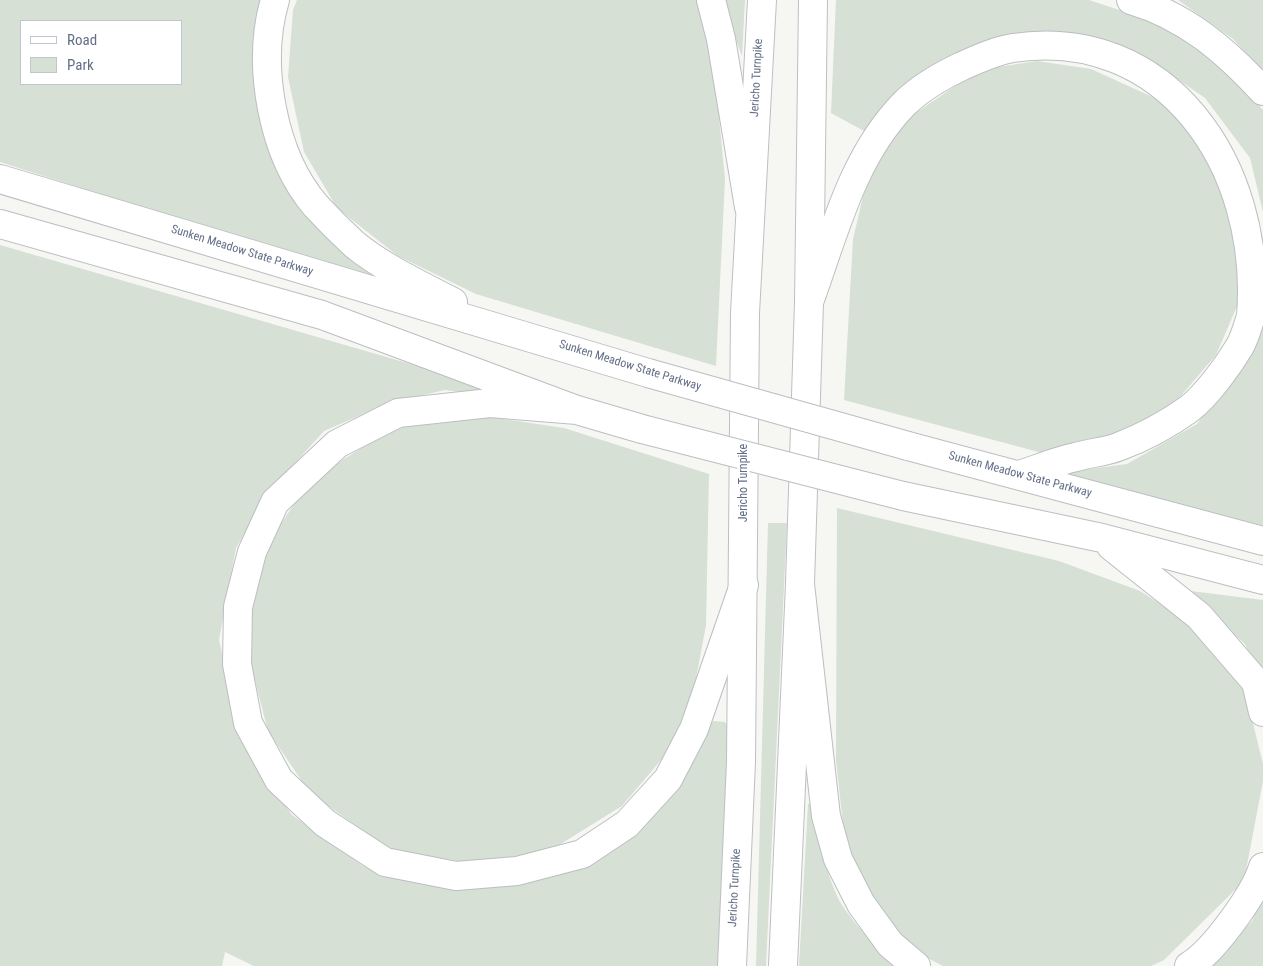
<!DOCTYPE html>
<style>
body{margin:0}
#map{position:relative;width:1263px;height:966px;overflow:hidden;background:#f6f7f3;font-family:"Roboto Condensed",sans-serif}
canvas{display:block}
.legend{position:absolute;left:20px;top:20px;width:162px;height:65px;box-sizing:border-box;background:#fff;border:1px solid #c1c5cf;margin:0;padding:6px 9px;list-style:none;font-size:15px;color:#636f88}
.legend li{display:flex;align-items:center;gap:10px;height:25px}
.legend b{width:25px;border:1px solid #c1c5cf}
</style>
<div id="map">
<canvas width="1263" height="966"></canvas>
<ul class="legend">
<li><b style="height:6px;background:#fff"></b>Road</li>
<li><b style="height:14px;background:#d6e0d4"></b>Park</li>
</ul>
</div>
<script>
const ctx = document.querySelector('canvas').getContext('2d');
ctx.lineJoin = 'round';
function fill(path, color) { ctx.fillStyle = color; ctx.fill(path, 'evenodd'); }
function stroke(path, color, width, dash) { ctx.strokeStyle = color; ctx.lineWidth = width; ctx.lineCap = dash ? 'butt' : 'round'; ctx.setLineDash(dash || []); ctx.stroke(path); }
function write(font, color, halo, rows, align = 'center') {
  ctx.font = font + ' "Roboto Condensed",sans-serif'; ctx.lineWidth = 5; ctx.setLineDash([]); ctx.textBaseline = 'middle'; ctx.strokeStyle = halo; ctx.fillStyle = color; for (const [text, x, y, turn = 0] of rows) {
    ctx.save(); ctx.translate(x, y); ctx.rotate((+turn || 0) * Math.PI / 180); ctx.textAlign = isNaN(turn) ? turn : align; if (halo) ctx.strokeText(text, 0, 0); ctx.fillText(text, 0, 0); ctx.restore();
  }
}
fill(new Path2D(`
 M0 0H265L258 20 257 107 287 184 390 283 212 230 0 162ZM21 21H181V84H21Z
 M297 0H698L716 87 725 179 716 366 476 294 398 256 337 208 304 152 288 77 293 10Z
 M721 0H745L742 56Z
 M836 0H1089L1153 21 1215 55 1263 110V212L1250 158 1205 98 1148 59 1077 34 994 39 925 71 864 131 831 113Z
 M1178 0H1263V72L1233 39Z
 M1037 61 1091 69 1168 104 1222 164 1239 234 1238 304 1216 355 1167 412 1107 446 1046 454 844 400 853 239 869 171 908 118 979 70Z
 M0 245 521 396 520 400 445 390 389 403 324 431 267 494 236 548 219 640 241 739 292 815 363 866 440 884 561 872 706 726 714 721 725 722 731 732 724 966H254L225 952 222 966H0Z
 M1263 288V527L1051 474 1127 464 1197 424 1255 340Z
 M490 417 564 428 709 474 706 625 693 695 667 753 622 806 551 850 475 864 389 849 310 793 268 731 246 646 263 551 310 480 399 425Z
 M837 508 1059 561 1140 591 1192 624 1244 687 1263 764V781L1244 881 1164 960 1151 966H943L918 953 877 910 845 843 836 760Z
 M768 523H787L766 966H756Z
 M1183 590 1263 600V683L1245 644Z
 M812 803C818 834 824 867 837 896 846 916 881 953 898 966H799L808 804Z
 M1263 896V966H1209L1252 921Z`), '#d6e0d4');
const major = new Path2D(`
 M732 966 741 762 745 313 762 0
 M783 966 800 584 809 302 813 0`);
const highway = new Path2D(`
 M275 0C256 64 272 155 316 206 328 219 341 232 354 244 380 266 422 286 453 302
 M711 0 721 39 749 207
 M1131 0C1186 16 1226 51 1263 91
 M0 179 648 373
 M0 224 322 315 577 410 642 429
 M809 302C834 234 852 157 904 104 921 87 941 76 962 66 978 59 995 51 1013 48 1165 25 1263 164 1251 316 1248 326 1245 337 1240 346 1228 366 1207 395 1189 409 1168 424 1142 438 1118 447 1105 452 1089 453 1076 457 1057 461 1038 469 1019 475
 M577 410 490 403 398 413 337 444 275 502 252 552 238 607 237 664 248 723 279 780 325 823 385 862 456 876 517 871 582 854 627 824 668 779 694 729 744 585
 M908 446 1263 541
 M903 496 1102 538 1263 580
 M1111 546 1199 616 1256 682 1263 712
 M800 584 826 816 838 859 861 904 890 944 916 966
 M1189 966C1213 952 1255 894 1263 867`);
stroke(major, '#bdbfc4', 30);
stroke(highway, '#bcbec2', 30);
stroke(major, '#fff', 28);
stroke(highway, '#fff', 28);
const highwayBridge = new Path2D(`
 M648 373 908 446
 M642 429 903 496`);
stroke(highwayBridge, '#bcbec2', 30, []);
stroke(highwayBridge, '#fff', 28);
write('12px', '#636f88', '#fff', [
 ["Jericho Turnpike",757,78,-87],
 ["Sunken Meadow State Parkway",242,251,17],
 ["Sunken Meadow State Parkway",630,366,17],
 ["Sunken Meadow State Parkway",1020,475,15],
 ["Jericho Turnpike",744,483,-90],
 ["Jericho Turnpike",735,888,-87]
]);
</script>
